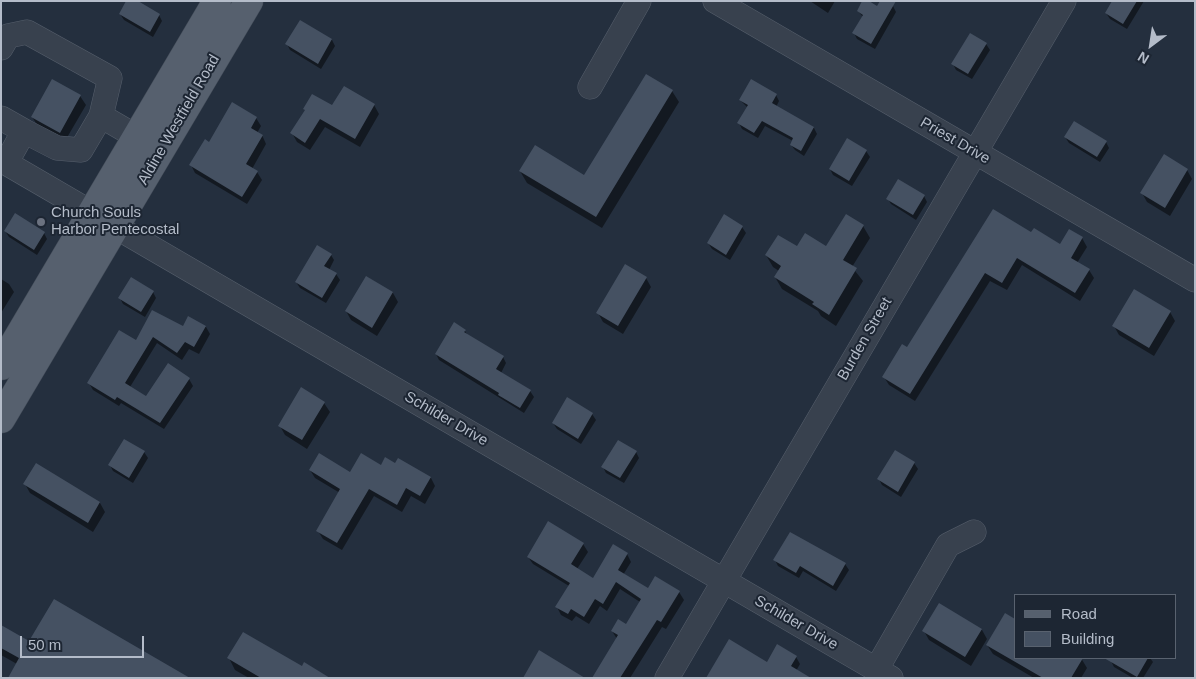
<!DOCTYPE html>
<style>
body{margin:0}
#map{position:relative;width:1196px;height:679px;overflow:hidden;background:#242f3e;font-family:Helvetica,sans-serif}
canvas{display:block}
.frame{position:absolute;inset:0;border:2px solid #b4bcc9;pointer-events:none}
.legend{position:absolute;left:1014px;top:594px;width:162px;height:65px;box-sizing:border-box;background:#1d2633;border:1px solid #59626f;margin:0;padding:6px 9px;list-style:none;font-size:15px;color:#b4bcc9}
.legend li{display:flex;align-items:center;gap:10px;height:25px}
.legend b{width:25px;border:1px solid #59626f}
.north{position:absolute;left:1126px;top:20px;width:50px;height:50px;-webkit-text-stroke:4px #1d2633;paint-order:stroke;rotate:211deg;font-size:14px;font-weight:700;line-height:20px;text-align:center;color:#b4bcc9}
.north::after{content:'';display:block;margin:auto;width:18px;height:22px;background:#b4bcc9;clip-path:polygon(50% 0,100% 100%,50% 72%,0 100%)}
.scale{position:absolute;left:20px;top:636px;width:124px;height:22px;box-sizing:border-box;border:2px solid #b4bcc9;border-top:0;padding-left:6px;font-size:15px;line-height:18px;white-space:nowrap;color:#b4bcc9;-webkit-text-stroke:4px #1d2633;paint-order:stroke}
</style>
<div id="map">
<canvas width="1196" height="679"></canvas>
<div class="frame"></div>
<ul class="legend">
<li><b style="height:6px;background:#56606e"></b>Road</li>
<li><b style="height:14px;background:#455162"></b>Building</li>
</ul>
<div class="north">N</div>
<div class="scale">50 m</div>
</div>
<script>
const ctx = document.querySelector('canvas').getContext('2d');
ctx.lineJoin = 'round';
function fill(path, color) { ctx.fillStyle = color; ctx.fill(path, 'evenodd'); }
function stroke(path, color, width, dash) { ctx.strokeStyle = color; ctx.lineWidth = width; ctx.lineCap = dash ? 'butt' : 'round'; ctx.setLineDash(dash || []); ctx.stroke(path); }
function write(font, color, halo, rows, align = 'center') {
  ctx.font = font + ' Helvetica,sans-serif'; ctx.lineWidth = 4; ctx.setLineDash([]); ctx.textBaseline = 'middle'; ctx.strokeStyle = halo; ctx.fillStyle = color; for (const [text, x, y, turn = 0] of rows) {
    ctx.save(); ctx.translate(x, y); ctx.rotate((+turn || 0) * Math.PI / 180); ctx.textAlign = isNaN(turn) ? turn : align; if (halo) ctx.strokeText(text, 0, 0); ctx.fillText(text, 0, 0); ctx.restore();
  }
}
fill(new Path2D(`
 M810 1H835L828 13Z
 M1113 1H1144L1127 29 1110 19 1106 13Z
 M893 6 896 12 875 49 857 39 854 33 863 17 858 11Z
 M120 14 159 15 162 21 153 37 124 20Z
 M301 22 332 40 335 46 321 69 290 50 287 44Z
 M986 44 990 50 972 79 956 70 953 64Z
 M344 87 374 105 379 114 360 147 325 127 310 150 297 142 292 133 332 107Z
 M672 91 679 102 602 228 527 183 520 171 585 176Z
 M776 95 779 101 776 107 814 128 817 134 804 156 795 150 791 145 793 141 765 126 758 138 742 129 739 123 748 108 740 100Z
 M80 96 86 105 65 141 38 126 32 117Z
 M232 104 256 118 261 126 257 133 262 135 266 144 252 169 257 172 262 180 247 204 195 173 191 165 210 143Z
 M1065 137 1106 142 1109 148 1100 162 1069 143Z
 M848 140 866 151 870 157 852 186 833 175 830 169Z
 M1187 170 1192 179 1170 216 1147 202 1142 193Z
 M924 196 927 202 916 220 891 204 888 199Z
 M994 211 1032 233 1060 245 1082 238 1087 247 1077 263 1089 270 1094 278 1080 301 1022 265 1007 290 990 281 915 401 889 385 884 377 907 348Z
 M863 226 870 238 852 267 863 281 836 326 821 316 818 311 782 289 775 277 779 271 773 267 766 255 797 248H826Z
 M742 227 746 233 730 260 712 249 708 243Z
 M5 231 44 233 47 239 37 255 9 237Z
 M331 255 334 260 329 270 336 274 340 280 326 303 300 288 296 282Z
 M367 277 393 293 398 302 377 336 351 320 346 311Z
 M646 278 651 287 623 334 603 322 598 313Z
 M1 279 9 284 14 292 1 313Z
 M153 292 156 298 145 317 123 304 120 298Z
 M1170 312 1175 321 1154 356 1119 335 1114 326Z
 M183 327H206L210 334 199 354 189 349 182 360 157 343 130 387 147 397 189 379 193 386 164 429 121 403 119 406 93 390 89 383 136 342Z
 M465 331 468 336 503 357 506 363 501 373 530 391 534 397 524 413 439 360 436 354Z
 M567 399 592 414 596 420 581 444 557 429 553 423Z
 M324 403 330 412 307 449 285 435 280 426Z
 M144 452 148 458 133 483 113 471 110 465Z
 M636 452 639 458 624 483 606 473 603 467Z
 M896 452 914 463 918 469 901 497 882 485 879 479Z
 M398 459 431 478 435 486 425 504 411 496 402 512 374 496 342 550 323 539 318 531 340 493 315 478 310 470 351 474 395 464Z
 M37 465 100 503 105 512 93 532 30 493 25 484Z
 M790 534 845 564 849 570 836 591 803 571 799 578 778 566 775 560Z
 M583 544 588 552 577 569 594 579 627 554 631 562 623 575 648 590 679 592 684 600 666 629 662 627 630 678H615L617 639 612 631 626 626 640 602 620 589 607 611 600 606 589 624 576 616 572 621 561 615 557 607 569 586 533 564 528 557Z
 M940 605 982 630 987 639 971 666 929 640 924 631Z
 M1 627 30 643 17 664 1 655Z
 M987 645 1015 658H1081L1087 668 1081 678H1034L993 654Z
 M796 657 800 664 796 671 767 663Z
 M229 658 302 668 328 678H249L235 670Z
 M1113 658H1150L1153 662 1143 678H1133L1114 667 1111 661Z`), '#0007');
fill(new Path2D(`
 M126 1H138L160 14 150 32 119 14Z
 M862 1H869L877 6 880 1H896L871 44 852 33 863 15 857 11Z
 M1112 1H1137L1123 24 1105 13Z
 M300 20 332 39 318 64 285 44Z
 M970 33 987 43 968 74 951 64Z
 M646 74 673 90 596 217 519 171 535 145 584 175Z
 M52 79 81 95 60 133 31 117Z
 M751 79 777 94 772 103 814 127 801 151 790 145 793 138 762 121 754 133 737 123 748 105 739 100Z
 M344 86 375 104 355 139 320 119 305 143 290 133 305 110 303 109 312 94 332 105Z
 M232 102 257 117 251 128 263 135 246 164 258 171 242 197 189 165 205 139 209 142Z
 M1074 121 1107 141 1097 157 1064 137Z
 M847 138 867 150 849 181 829 169Z
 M1164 154 1188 169 1165 208 1140 193Z
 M898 179 925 195 913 215 886 199Z
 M993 209 1031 232 1034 228 1060 244 1069 229 1083 237 1071 258 1090 269 1075 293 1017 258 1002 283 985 273 910 394 882 377 902 344 907 347Z
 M15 213 45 232 34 250 4 231Z
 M724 214 743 226 726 255 707 243Z
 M846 214 864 225 843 260 857 268 829 315 812 304 814 302 774 277 781 266 765 255 778 235 797 246 805 233 826 246Z
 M317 245 332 254 324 266 337 273 322 298 295 282Z
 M625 264 647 277 618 326 596 313Z
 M366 276 393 292 372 328 345 311Z
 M131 277 154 291 141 312 118 298Z
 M1134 289 1171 311 1149 348 1112 326Z
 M152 310 183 326 188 316 206 326 194 347 185 342 177 353 153 337 125 383 146 396 168 363 190 378 160 423 117 397 115 400 87 383 119 330 136 340Z
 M454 322 466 330 464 332 504 356 496 369 531 390 520 408 498 395 499 393 435 354Z
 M301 387 325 402 302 440 278 426Z
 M567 397 593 413 578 439 552 423Z
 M124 439 145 451 129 478 108 465Z
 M618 440 637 451 620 478 601 467Z
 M895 450 915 462 898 492 877 479Z
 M319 453 350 472 361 453 381 465 385 457 395 463 398 458 431 477 420 496 406 488 397 505 369 489 337 543 316 531 340 489 309 470Z
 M36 463 100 502 88 523 23 484Z
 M548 521 584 543 571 564 593 578 613 544 628 553 618 570 648 588 655 576 680 591 661 622 657 620 620 678H592L618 635 611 631 618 619 626 624 641 599 616 582 603 604 595 599 584 617 571 609 568 614 555 607 570 583 527 557Z
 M790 532 846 563 833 586 800 566 796 573 773 560Z
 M54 599 190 678H8L19 658 1 648V625L29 641Z
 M939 603 982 629 965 657 922 631Z
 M1005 613 1015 619V658H1083L1071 678H1043L986 645Z
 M243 632 302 666 304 662 330 678H261L227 658Z
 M729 639 767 662 777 644 797 656 791 666 811 678H706Z
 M539 650 585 678H523Z
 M1104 658H1148L1137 677Z`), '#455162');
const minor = new Path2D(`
 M715 1 1195 280
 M1 48 8 36 27 32 110 78 101 116
 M590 87 639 1
 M1 118 24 131
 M1 160 891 678
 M6 163 24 131 57 148 81 150 101 116 137 137
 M876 670 948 545 974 532
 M667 678 1064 1`);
const major = new Path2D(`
 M1 366 217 1
 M1 419 249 1`);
stroke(minor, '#565f6c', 25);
stroke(major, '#414a57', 29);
stroke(minor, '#38414e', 24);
stroke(major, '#56606e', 28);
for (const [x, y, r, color] of [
 [41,222,5,"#6b7280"]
]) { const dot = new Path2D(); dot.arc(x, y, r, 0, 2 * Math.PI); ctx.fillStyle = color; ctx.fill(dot); stroke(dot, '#1d2633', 2); }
write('15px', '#b4bcc9', '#1d2633', [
 ["Aldine Westfield Road",179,120,-60],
 ["Priest Drive",955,141,30],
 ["Burden Street",865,339,-60],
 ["Schilder Drive",446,419,30],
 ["Schilder Drive",796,623,30]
]);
write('15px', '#b4bcc9', '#1d2633', [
 ["Church Souls",51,213],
 ["Harbor Pentecostal",51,230]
], 'left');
</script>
